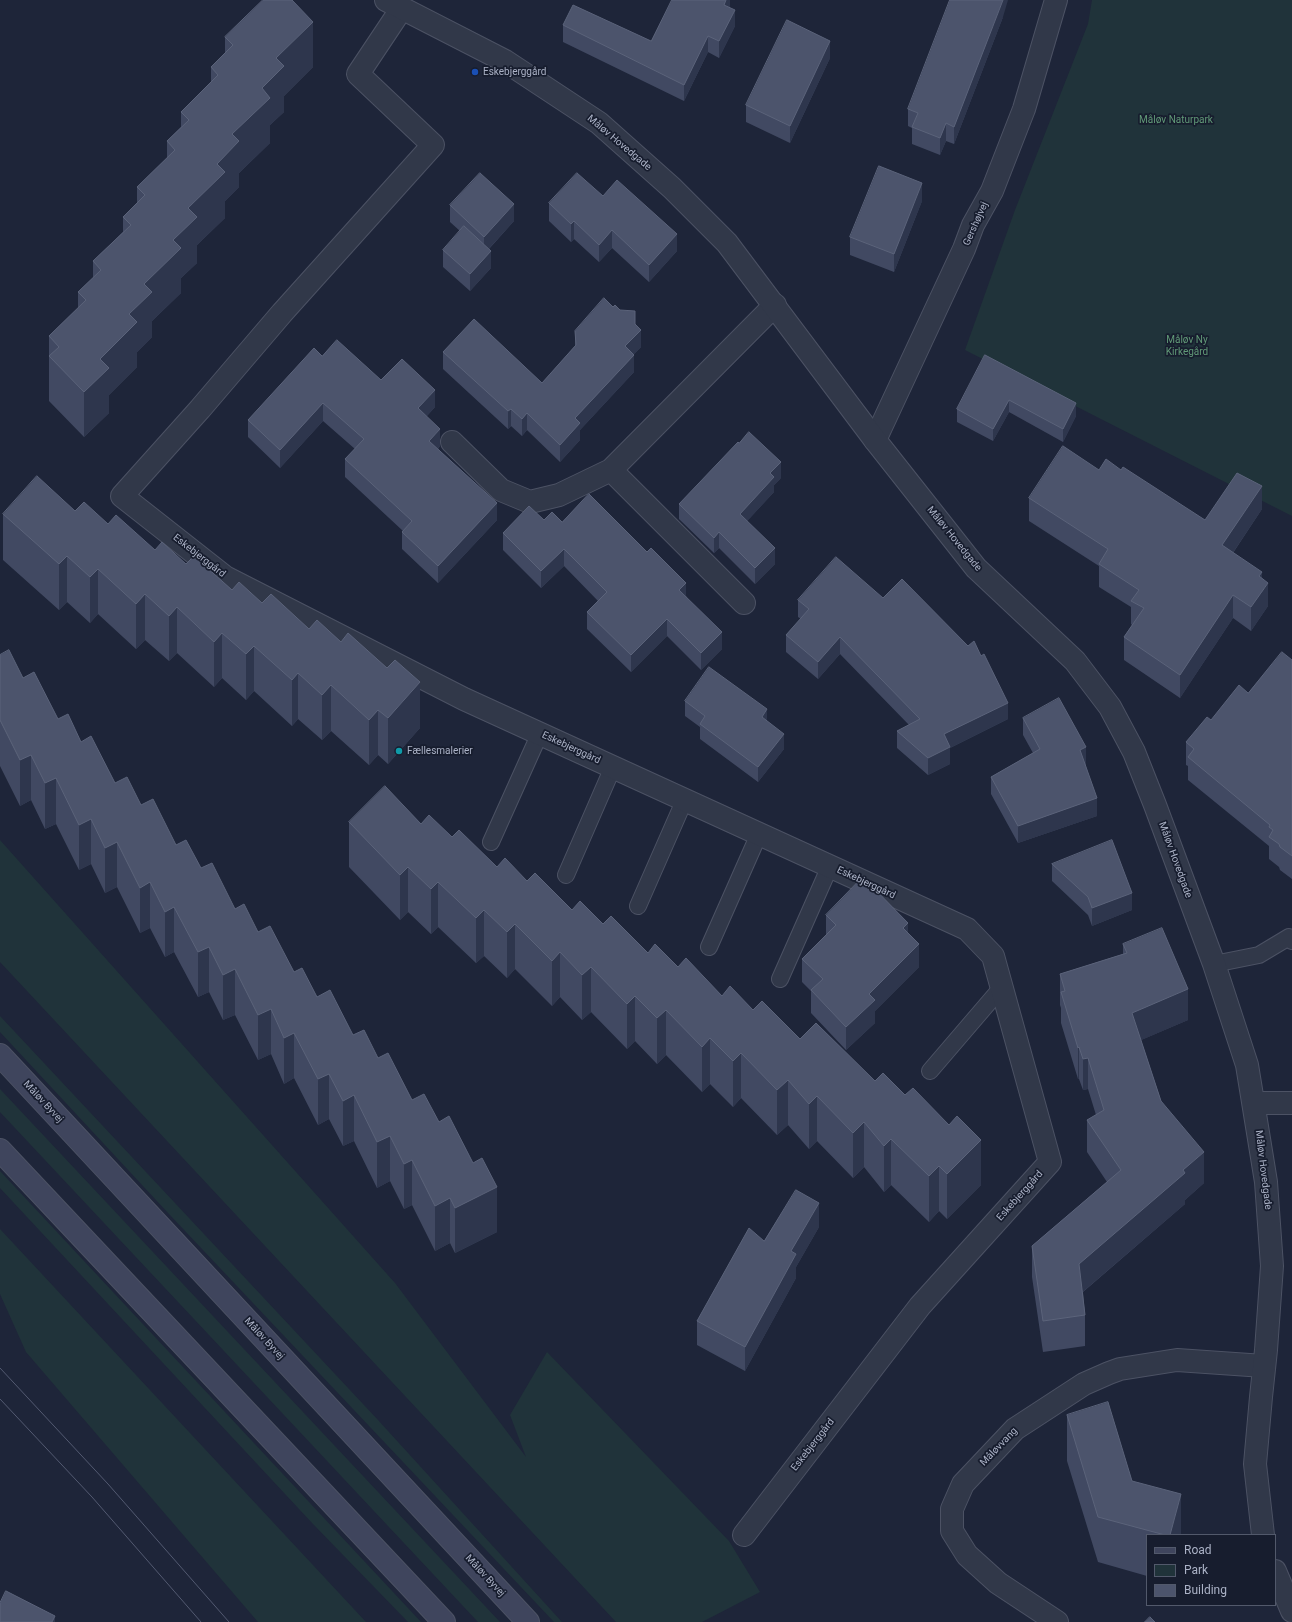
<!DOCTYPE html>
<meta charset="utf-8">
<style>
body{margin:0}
#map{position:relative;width:1292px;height:1622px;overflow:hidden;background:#1e2539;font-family:Roboto,sans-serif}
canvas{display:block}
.legend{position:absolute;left:1146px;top:1534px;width:130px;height:72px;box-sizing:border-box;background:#171d2e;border:1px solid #52596b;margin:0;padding:5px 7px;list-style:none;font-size:12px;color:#abb2c6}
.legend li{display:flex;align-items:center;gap:8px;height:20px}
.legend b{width:20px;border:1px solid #52596b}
</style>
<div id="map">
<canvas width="1292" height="1622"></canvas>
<ul class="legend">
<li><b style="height:5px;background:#3f455d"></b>Road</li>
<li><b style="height:11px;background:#20333a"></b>Park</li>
<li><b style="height:11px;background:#4c546c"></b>Building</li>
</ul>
</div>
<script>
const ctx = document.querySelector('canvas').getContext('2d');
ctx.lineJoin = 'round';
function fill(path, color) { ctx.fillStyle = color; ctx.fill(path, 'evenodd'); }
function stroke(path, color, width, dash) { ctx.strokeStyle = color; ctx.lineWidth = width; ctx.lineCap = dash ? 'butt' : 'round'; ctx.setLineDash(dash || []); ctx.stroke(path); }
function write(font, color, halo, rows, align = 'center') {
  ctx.font = font + ' Roboto,sans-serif'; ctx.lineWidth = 3.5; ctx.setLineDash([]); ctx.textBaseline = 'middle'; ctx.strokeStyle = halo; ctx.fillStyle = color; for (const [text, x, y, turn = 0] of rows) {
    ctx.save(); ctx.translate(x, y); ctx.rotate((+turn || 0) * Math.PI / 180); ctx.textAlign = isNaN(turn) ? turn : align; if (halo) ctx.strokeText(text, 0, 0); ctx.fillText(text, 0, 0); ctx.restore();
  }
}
fill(new Path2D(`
 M1092 0H1292V516L965 350 1015 210 1088 24Z
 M0 840 395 1283 526 1457 510 1415 547 1352 729 1541 760 1592 702 1622H616L0 962Z
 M0 1016 378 1420 562 1622H554L169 1214 0 1032Z
 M0 1089 500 1622H478L0 1112Z
 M0 1171 421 1622H408L313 1524 0 1188Z
 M0 1229 366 1622H258L26 1352 0 1294Z`), '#20333a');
const service = new Path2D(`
 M491 842 540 733
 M566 875 613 767
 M638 906 685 799
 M709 947 759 834
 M1214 964 1259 955 1289 937 1292 941
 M780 979 830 866
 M930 1071 1002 987`);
const minor = new Path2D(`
 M402 8 358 74 433 145 282 313 200 409 122 496 225 577 464 699 967 929 993 956 1050 1162 920 1306 744 1535
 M875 440 964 249 973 225 992 191 1024 109 1056 0
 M452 442 501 490 530 502 559 495 611 470 775 305
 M611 470 744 603
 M1057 1622 998 1583 967 1555 952 1531V1509L963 1484 1015 1429 1084 1384 1109 1373 1120 1369 1177 1360 1264 1366`);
const tertiary = new Path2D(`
 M386 0 505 61 599 123 672 188 727 243 875 440 976 568 1075 661 1110 707 1134 752 1155 805 1214 964 1247 1065 1266 1182 1272 1266 1266 1350 1261 1397 1255 1464 1263 1535
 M1254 1103H1292
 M1275 1571 1292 1611`);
const secondary = new Path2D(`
 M0 1055 528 1622
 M0 1150 444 1622`);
stroke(service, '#4c5264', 18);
stroke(minor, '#4c5264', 24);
stroke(tertiary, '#4c5264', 24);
stroke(secondary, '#4c5264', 24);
stroke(service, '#313849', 16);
stroke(minor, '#313849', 22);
stroke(tertiary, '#313849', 22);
stroke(secondary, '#3f455d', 22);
stroke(new Path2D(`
 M0 1368 108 1484 229 1622
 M0 1399 92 1497 201 1622`), '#535a71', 1);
fill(new Path2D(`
 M730 0V8L735 26 719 58 708 52 684 101 563 42V25L651 41Z
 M1003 17 954 144 946 141 940 155 912 144V128L908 126V109Z
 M225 37 313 67 284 96V112L270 125V143L239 173V187L225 201V218L197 245V263L181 278V293L152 321V337L137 352V367L109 395V413L84 437 49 401V336L78 308V292L93 278V261L123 232V217L137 204V187L167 158V141L181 127V112L211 82V67L225 53Z
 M830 58 790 143 746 122V105Z
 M603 196 677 251 649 282 612 248 599 262 574 239 571 242 549 221V203Z
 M922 201 894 272 850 255V237Z
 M450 205 514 221 489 249 491 268 470 291 443 267V250L460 231 450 222Z
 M613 307 635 324 641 347 634 354V372L580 430V440L560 462 527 430 522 436 511 426 508 429 443 369V352L542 383 575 346V331Z
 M985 355 1076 416 1063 442 1009 412 993 441 957 422V409Z
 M322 356 381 380 435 407 426 417 440 446 438 449 497 520 438 583 402 549V532L403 531 345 477V459L355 449 323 421 280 468 248 437V420Z
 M1099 470H1121L1205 520 1262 509 1233 553 1262 578 1268 606 1251 631 1233 618 1180 698 1124 660V637L1132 625 1131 624V607L1099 587V566L1029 521V498Z
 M781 478 774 485V492L747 521 775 564 755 584 719 548 714 553 679 519V504Z
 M75 511 108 524 155 550 186 564 232 590 262 603 309 629 420 728 388 764 378 755 369 765 331 731 322 740 298 719 292 726 254 691 246 700 222 678 214 687 177 653 169 661 145 640 136 649 98 614 90 623 67 602 59 610 3 560V514Z
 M544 520 562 522 686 596 722 649 701 670 667 636 631 672 587 629V612L598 601 564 566 541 588 503 550V533Z
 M798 600 1008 719 950 748V764L928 775 897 748V731L909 725 840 654 818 679 786 652V635L801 619 798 617Z
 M0 655 23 678 58 719 81 742 115 783 141 805 176 845 201 868 235 909 258 932 294 972 353 1035 378 1058 412 1100 439 1122 497 1232 455 1253 450 1243 435 1251 412 1205 404 1209 390 1181 377 1188 354 1141 343 1146 329 1119 318 1125 294 1078 284 1084 271 1054 258 1060 235 1015 223 1020 209 992 198 997 174 952 165 957 150 928 140 933 117 887 105 893 91 864 79 870 56 824 45 829 31 800 20 806 0 766Z
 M1292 660V879L1280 870 1279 867 1269 859V846L1188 780V766L1186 765V742L1211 720 1248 693Z
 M685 701 767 721 784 749 758 782 700 739V727L685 716Z
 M1023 718 1086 764 1085 765 1097 816 1018 843 991 794V777L1033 753 1023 735Z
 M349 822 421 824 452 837 497 867 527 881 572 910 603 924 648 953 678 967 722 996 753 1010 800 1039 981 1185 947 1219 939 1211 929 1222 891 1185 884 1192 864 1167 853 1178 817 1141 809 1149 788 1125 777 1135 741 1098 733 1107 710 1084 702 1092 666 1055 657 1064 635 1041 627 1049 591 1012 582 1020 560 997 552 1006 515 969 507 978 484 956 476 963 438 927 431 934 408 912 400 920 349 867Z
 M1052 864 1132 910 1092 926 1088 915 1052 881Z
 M826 915 908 933 919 967 875 1011V1023L846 1050 811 1013V991L802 982V959L826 935Z
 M1123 944 1188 1020 1141 1040 1161 1101 1204 1183 1185 1200V1204L1083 1292 1085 1315V1346L1043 1352 1032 1277V1246L1107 1182 1087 1152V1120L1096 1115 1088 1089 1083 1090 1079 1079H1078L1061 1023V1008L1060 1005V974L1123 954Z
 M819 1227 796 1267V1278L745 1371 697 1345V1321L764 1241Z
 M1067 1415 1132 1481 1181 1535H1147V1576L1098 1562 1067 1461Z`), '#414962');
fill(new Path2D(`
 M726 0H730V9L724 5Z
 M1003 0H1008L1003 17 954 144V127Z
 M735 10V26L719 58V41Z
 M313 22V67L284 96V112L270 125V143L239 173V187L225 201V218L197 245V263L181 278V293L152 321V337L137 352V367L109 395V413L84 437V392L100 359 129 314 144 284 173 240 188 208 217 164 232 134 262 88 276 58Z
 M708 36V52L684 101V85Z
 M830 41V58L790 143V126Z
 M946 123V141L940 155V138Z
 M922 183V201L894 272V254Z
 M514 204V221L484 254V237Z
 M574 221V239L571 242V224Z
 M612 230V248L599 262V245Z
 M677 234V251L649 282V265Z
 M491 251V268L470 291V274Z
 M641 330V347L625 364V346Z
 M634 355V372L580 430V440L560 462V445L575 418Z
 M435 390V407L418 426V408Z
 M1009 400V412L993 441V429Z
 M323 403V421L280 468V450Z
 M1076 403V416L1063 442V429Z
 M511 409V426L508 429V411Z
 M527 413V430L522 436V419Z
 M440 429V446L429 458V441Z
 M781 462V478L774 485V492L740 529V514L770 473Z
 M1262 486V509L1222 569V545Z
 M497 503V520L438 583V566Z
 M719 532V548L714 553V538Z
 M775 548V564L755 584V568Z
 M564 549V566L541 588V571Z
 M67 556V602L59 610V564Z
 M98 569V614L90 623V577Z
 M1262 572V592L1268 583V606L1251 631V607L1259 576Z
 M686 583V600L679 590Z
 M145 594V640L136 649V604Z
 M1233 595V618L1180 698V675Z
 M177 607V653L169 661V616Z
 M667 619V636L631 672V655Z
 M722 632V649L701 670V653Z
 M222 633V678L214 687V642Z
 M840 637V654L818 679V662Z
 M254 646V691L246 700V654Z
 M298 673V719L292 726V680Z
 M420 682V728L388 764V718Z
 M331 685V731L322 740V695Z
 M1008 703V719L950 748V764L928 775V758L944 734Z
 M767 709V725L762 717Z
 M378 710V755L369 765V720Z
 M784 734V749L758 782V767Z
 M1086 747V764L1080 768V750Z
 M31 755V800L20 806V760Z
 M56 778V824L45 829V783Z
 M1097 798V816L1018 843V826Z
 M91 819V864L79 870V825Z
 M117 842V887L105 893V848Z
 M408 867V912L400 920V875Z
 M150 882V928L140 933V888Z
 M438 882V927L431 934V889Z
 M1132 893V910L1092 926V908Z
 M174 907V952L165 957V912Z
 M484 910V956L476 963V918Z
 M908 923V946L903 928Z
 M515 924V969L507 978V932Z
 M919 944V967L875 1011V1023L846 1050V1027L869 994Z
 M209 947V992L198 997V952Z
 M560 952V997L552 1006V961Z
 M591 967V1012L582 1020V975Z
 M235 969V1015L223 1020V975Z
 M1188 989V1020L1132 1044V1013Z
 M635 996V1041L627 1049V1004Z
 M271 1009V1054L258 1060V1015Z
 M666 1010V1055L657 1064V1018Z
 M294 1033V1078L284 1084V1038Z
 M710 1038V1084L702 1092V1047Z
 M1079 1047V1079H1078V1048Z
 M741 1053V1098L733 1107V1061Z
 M1088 1058V1089L1083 1090V1059Z
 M329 1074V1119L318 1125V1079Z
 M788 1080V1125L777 1135V1090Z
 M354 1095V1141L343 1146V1101Z
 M817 1096V1141L809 1149V1104Z
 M864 1122V1167L853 1178V1133Z
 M390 1136V1181L377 1188V1142Z
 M891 1139V1185L884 1192V1146Z
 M981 1140V1185L947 1219V1174Z
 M1204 1152V1183L1185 1200V1204L1079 1295V1264L1183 1170Z
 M412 1160V1205L404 1209V1164Z
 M939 1166V1211L929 1222V1176Z
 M497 1187V1232L455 1253V1208Z
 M450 1198V1243L435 1251V1206Z
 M819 1203V1227L796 1267V1278L745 1371V1347L791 1251Z
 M1181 1494V1535H1170Z
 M55 1616V1622H52Z`), '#2e364d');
const building = new Path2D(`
 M263 0H292L313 22 276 58 284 66 262 88 270 98 232 134 239 141 217 164 225 172 188 208 197 217 173 240 181 248 144 284 152 292 129 314 137 322 100 359 109 368 84 392 49 356 59 347 49 336 86 300 78 292 101 270 93 261 131 225 123 217 145 195 137 187 175 150 167 141 189 120 181 112 218 75 211 67 233 45 225 37Z
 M672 0H726L724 5 735 10 719 41 708 36 684 85 563 25 573 5 651 41Z
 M950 0H1003L954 127 946 123 940 138 912 127 918 113 908 109Z
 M787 20 830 41 790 126 746 105Z
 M879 166 922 183 894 254 850 237Z
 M480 173 514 204 484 237 450 205Z
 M577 173 603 196 617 180 677 234 649 265 612 230 599 245 574 221 571 224 549 203Z
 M464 226 491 251 470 274 443 250Z
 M604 298 613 307 615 305 620 310 635 311V324L641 330 625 346 634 355 575 418 580 423 560 445 527 413 522 419 511 409 508 411 443 352 474 319 542 383 576 345 575 331Z
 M337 340 381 380 402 359 435 390 418 408 440 429 429 441 497 503 438 566 402 532 412 521 345 459 364 439 323 403 280 450 248 420 314 348 322 356Z
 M985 355 1076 403 1063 429 1009 400 993 429 957 409Z
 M749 432 781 462 770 473 774 477 740 514 775 548 755 568 719 532 714 538 679 504 738 442 739 443Z
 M1063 446 1099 470 1106 459 1121 470 1123 467 1205 520 1237 473 1262 486 1222 545 1262 572 1259 576 1268 583 1251 607 1233 595 1180 675 1124 637 1144 608 1131 601 1139 590 1099 564 1108 549 1029 498Z
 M37 476 75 511 84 502 108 524 116 515 155 550 162 542 186 564 194 556 232 590 239 582 262 603 271 594 309 629 317 620 341 642 348 633 387 668 395 660 420 682 388 718 378 710 369 720 331 685 322 695 298 673 292 680 254 646 246 654 222 633 214 642 177 607 169 616 145 594 136 604 98 569 90 577 67 556 59 564 3 514Z
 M589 494 647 552 651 548 686 583 679 590 722 632 701 653 667 619 631 655 587 612 607 592 564 549 541 571 503 533 529 506 544 520 552 512 562 522Z
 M836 557 883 598 902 579 968 646 974 641 981 656 984 654 1008 703 944 734 950 747 928 758 897 731 920 719 840 637 818 662 786 635 809 609 798 600Z
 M9 650 23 678 34 672 58 719 68 714 81 742 91 736 115 783 127 777 141 805 153 799 176 845 186 840 201 868 212 863 235 909 244 904 258 932 270 926 294 972 302 968 317 997 330 990 353 1035 364 1030 378 1058 388 1053 412 1100 424 1094 439 1122 449 1116 473 1163 482 1158 497 1187 455 1208 450 1198 435 1206 412 1160 404 1164 390 1136 377 1142 354 1095 343 1101 329 1074 318 1079 294 1033 284 1038 271 1009 258 1015 235 969 223 975 209 947 198 952 174 907 165 912 150 882 140 888 117 842 105 848 91 819 79 825 56 778 45 783 31 755 20 760 0 720V655Z
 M1282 652 1292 660V856L1280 847 1279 844 1269 837 1273 830 1269 827 1270 825 1188 757 1194 749 1186 742 1207 717 1211 720 1239 685 1248 693Z
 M709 667 767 709 762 717 784 734 758 767 700 724 705 716 685 701Z
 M1059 698 1086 747 1080 750 1097 798 1018 826 991 777 1040 749 1023 718Z
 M385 786 421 824 429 815 452 837 459 830 497 867 505 858 527 881 535 873 572 910 580 901 603 924 611 916 648 953 655 944 678 967 686 958 722 996 730 986 753 1010 762 1001 800 1039 816 1023 875 1081 883 1073 905 1095 913 1088 949 1125 957 1116 981 1140 947 1174 939 1166 929 1176 891 1139 884 1146 864 1122 853 1133 817 1096 809 1104 788 1080 777 1090 741 1053 733 1061 710 1038 702 1047 666 1010 657 1018 635 996 627 1004 591 967 582 975 560 952 552 961 515 924 507 932 484 910 476 918 438 882 431 889 408 867 400 875 349 822Z
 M1112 840 1132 893 1092 908 1088 897 1052 864Z
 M863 877 908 923 903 928 919 944 869 994 875 1000 846 1027 811 990 823 979 802 959 836 925 826 915Z
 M1162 928 1188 989 1132 1013 1161 1101 1204 1152 1183 1170 1185 1173 1079 1264 1085 1315 1043 1321 1032 1246 1121 1170 1087 1120 1104 1110 1088 1058 1083 1059 1079 1047 1078 1048 1061 992 1065 991 1060 974 1127 953 1123 944Z
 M796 1190 819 1203 791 1251 796 1254 745 1347 697 1321 749 1228 764 1241Z
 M1108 1402 1132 1481 1181 1494 1170 1535H1165L1098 1517 1067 1415Z
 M6 1591 55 1616 52 1622H0V1603Z
 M1150 1617 1155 1622H1145Z`);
fill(building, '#4c546c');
stroke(building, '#5b637a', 1);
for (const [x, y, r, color] of [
 [475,72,4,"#1a4fb4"],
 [399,751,4,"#0f9aa8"]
]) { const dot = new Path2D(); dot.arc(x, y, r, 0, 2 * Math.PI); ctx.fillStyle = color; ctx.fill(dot); stroke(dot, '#171d2e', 1.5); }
write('10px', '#abb2c6', '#171d2e', [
 ["Eskebjerggård",483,72],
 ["Fællesmalerier",407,751]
], 'left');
write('10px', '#619977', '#171d2e', [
 ["Måløv Naturpark",1176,120],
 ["Måløv Ny",1187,340],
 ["Kirkegård",1187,352]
]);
write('10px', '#abb2c6', '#171d2e', [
 ["Måløv Hovedgade",619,143,40],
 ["Gershøjvej",976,224,-66],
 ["Måløv Hovedgade",954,539,51],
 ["Eskebjerggård",199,556,38],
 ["Eskebjerggård",571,748,25],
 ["Måløv Hovedgade",1175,860,70],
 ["Eskebjerggård",866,883,25],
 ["Måløv Byvej",43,1102,47],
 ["Måløv Hovedgade",1263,1170,83],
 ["Eskebjerggård",1020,1196,-48],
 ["Måløv Byvej",264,1339,47],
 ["Eskebjerggård",813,1445,-52],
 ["Måløvvang",999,1447,-46],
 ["Måløv Byvej",485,1576,47]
]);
</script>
